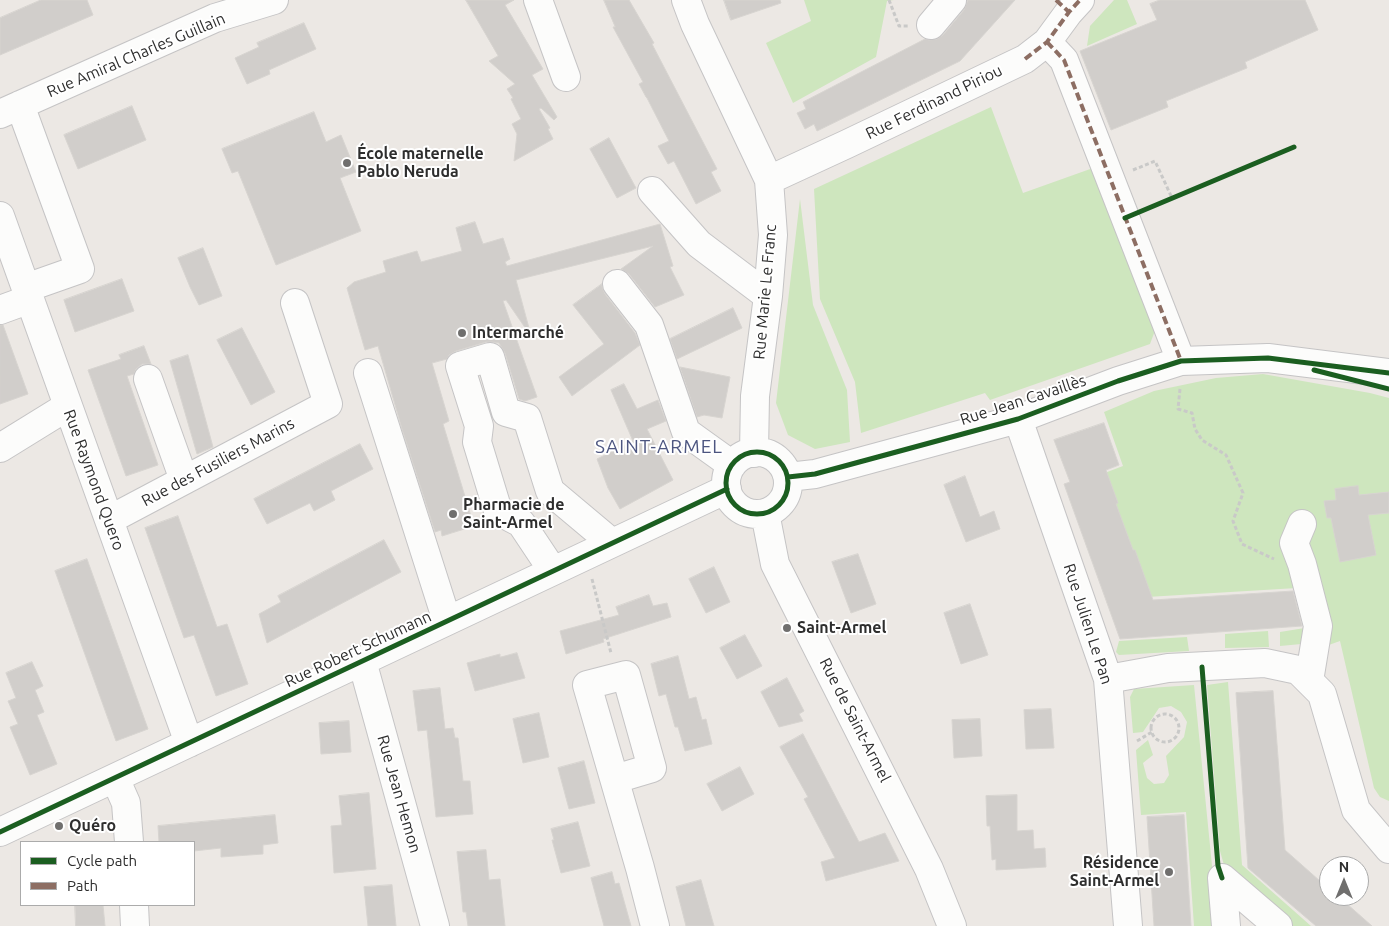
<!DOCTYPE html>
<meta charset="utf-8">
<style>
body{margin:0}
#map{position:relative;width:1389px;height:926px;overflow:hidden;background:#ece8e4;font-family:Ubuntu,sans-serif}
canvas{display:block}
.legend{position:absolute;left:20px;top:841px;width:175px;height:65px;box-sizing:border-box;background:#fff;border:1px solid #ababab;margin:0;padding:6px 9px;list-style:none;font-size:15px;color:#2e2e2e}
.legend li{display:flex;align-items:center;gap:10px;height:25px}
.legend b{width:25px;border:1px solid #ababab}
.north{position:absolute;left:1319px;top:856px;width:50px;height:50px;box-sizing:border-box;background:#fff;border:1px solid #ababab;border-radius:50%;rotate:0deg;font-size:14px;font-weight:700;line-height:20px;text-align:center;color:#2e2e2e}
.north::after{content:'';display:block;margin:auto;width:18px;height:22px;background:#706f6e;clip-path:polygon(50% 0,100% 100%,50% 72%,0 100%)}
</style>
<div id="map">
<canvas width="1389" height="926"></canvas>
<ul class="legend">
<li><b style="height:6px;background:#1b5e20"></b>Cycle path</li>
<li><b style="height:6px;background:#8d6e63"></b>Path</li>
</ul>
<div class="north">N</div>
</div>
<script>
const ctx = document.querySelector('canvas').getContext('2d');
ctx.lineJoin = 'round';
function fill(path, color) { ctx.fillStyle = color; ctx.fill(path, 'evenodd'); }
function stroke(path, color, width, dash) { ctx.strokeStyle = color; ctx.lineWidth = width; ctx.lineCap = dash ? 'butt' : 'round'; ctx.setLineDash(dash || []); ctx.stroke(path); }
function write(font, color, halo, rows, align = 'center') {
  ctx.font = font + ' Ubuntu,sans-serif'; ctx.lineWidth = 4; ctx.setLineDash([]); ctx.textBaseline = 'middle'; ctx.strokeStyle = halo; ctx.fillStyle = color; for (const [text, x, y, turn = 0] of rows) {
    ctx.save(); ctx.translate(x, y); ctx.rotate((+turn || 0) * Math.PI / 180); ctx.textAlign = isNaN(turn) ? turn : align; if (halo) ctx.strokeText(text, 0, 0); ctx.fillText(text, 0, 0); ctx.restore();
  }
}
fill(new Path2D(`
 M804 0H894L887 1 876 57 793 103 766 43 811 21Z
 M1114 0H1127L1137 24 1087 46 1090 26Z
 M991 107 1023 193 1093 168 1156 328 1150 344 990 400 985 393 861 433 855 382 820 299 814 189Z
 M800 199 813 305 847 390 850 442 815 449 788 435 776 403Z
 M1263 374 1370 393 1389 398V801L1380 797 1374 788 1340 641 1326 646 1297 588 1147 597 1102 474 1123 466 1104 412 1154 391 1216 378Z
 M1311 627 1312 643 1280 646V632Z
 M1268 631 1269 647 1225 648V634Z
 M1187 637 1189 651 1119 655 1116 652 1119 641Z
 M1228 682 1242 865 1311 926H1293L1224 865 1220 851 1207 685Z
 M1194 685 1218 926H1194L1186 812 1141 815 1136 750 1148 740 1153 755 1143 763 1147 778 1154 784 1164 783 1169 775 1166 756 1184 737 1187 722 1181 712 1171 706 1159 708 1143 732 1133 733 1130 697 1134 689Z`), '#cee6be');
const building = new Path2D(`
 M41 0H87L93 15 0 55V18Z
 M466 0H514L505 5 543 69 532 75 557 117 554 120 541 108 539 109 550 128 548 129 553 139 514 161 517 134 512 124 521 119 511 99 513 98 507 89 515 84 489 61 498 56Z
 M604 0H629L654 43 652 44 717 169 711 172 721 191 696 204 674 161 668 164 658 146 669 141 647 98 646 97 639 84 643 82 613 27H615Z
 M724 0H780L781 3 731 20Z
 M968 0H1015L960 61 817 131 814 124 805 129 797 113 806 109 803 102 925 39 929 40 937 39 943 35 964 10Z
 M1160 0H1305L1318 30 1245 62 1247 68 1166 101 1168 107 1111 130 1080 51 1157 20 1150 4Z
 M304 23 316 49 269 70 270 74 247 84 235 58 259 47 257 43Z
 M132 106 146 140 78 169 64 135Z
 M314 112 326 142 341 135 356 172 340 178 361 231 276 265 238 171 232 173 222 149Z
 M609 138 636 188 617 198 590 149Z
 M475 222 483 244 503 238 510 259 505 262 507 266 660 224 673 266 670 267 684 295 655 307 629 274 621 269 653 246 516 280 529 328 526 329 506 300 503 301 537 397 525 401 519 399 505 353 499 343 493 342H486L456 351 449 355 447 359 432 363 449 421 443 424 474 526 442 536 441 530 435 532 402 429 378 346 365 350 347 288 354 282 386 272 383 261 417 251 421 262 462 251 456 228Z
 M203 248 222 296 199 305 190 287 178 258Z
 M122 279 134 311 75 332 64 300Z
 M602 284V287L605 294 635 333 640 345 572 396 559 377 604 344 573 305Z
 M733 308 742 328 677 359 670 339Z
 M0 325H3L28 394 0 404Z
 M242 328 275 392 251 405 217 340Z
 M144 346 151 364H142L136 369 134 374 127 376 158 465 126 476 88 370 121 359 119 355Z
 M188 355 213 447 197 454 170 361Z
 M680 367 730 377 722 418 704 415 697 417Z
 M624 384 637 409 658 400 666 421 647 429 673 480 620 509 608 488 597 459 633 441 611 390Z
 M1104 423 1119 465 1106 470 1118 503 1116 504 1133 550H1135L1153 600 1293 591 1302 626 1120 639 1064 484 1070 482 1054 440Z
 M360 444 373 469 331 491 335 500 314 511 310 503 267 524 254 499Z
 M965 476 980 517 994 511 1000 529 966 542 944 485Z
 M1358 486 1359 495 1389 492V513L1368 515 1376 555 1340 562 1331 518H1327L1324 501 1336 500 1335 489Z
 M178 516 217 627 227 624 248 684 216 696 194 635 184 638 145 528Z
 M384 540 401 572 267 643 259 614 281 602 278 596Z
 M858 554 876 604 851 613 832 562Z
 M87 559 148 729 116 741 55 571Z
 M714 567 730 602 706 613 689 579Z
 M649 595 653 606 667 603 671 617 603 639 604 642 566 654 560 631 619 615 616 607Z
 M970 604 988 655 961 664 944 613Z
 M745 635 762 666 737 679 720 648Z
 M517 653 525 678 475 691 467 663 500 654V657Z
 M678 656 689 699 696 697 702 720 706 719 712 744 685 751 678 727H675L666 694 659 696 651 664Z
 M32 662 43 686 35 690 44 712 37 715 57 764 30 775 10 727 18 724 8 701 16 698 6 673Z
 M787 678 804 711 799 714 803 721 779 727 761 692Z
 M440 688 445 729 453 728 455 738H458L463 781H470L473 814 436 817 427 730 418 731 413 691Z
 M1273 691 1285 850 1329 889V896H1338L1372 926H1316L1248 868 1236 693Z
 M1051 709 1054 748 1026 749 1024 710Z
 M539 713 549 757 523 763 513 719Z
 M980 719 982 756 954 758 952 720Z
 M349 721 351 752 321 754 319 723Z
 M803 734 859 842 885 833 899 861 826 881 821 862 835 858 804 799 808 797 780 747Z
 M584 761 595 803 569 809 558 768Z
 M740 767 754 794 722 811 707 784Z
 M369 793 376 869 334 873 331 826 342 825 339 796Z
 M1017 795V831L1033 830 1034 849 1045 848 1046 867 996 870V859L992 860 990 826H987L986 796Z
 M275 815 278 843 263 845V854L221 857V848L194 851V842H159L158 826Z
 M1184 815 1191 926H1154L1147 817Z
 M578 822 590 866 561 873 552 840H554L551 829Z
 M486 850 489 880 500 879 505 926H468L466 912H463L457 852Z
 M612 872 615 884 619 883 631 926H604L591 878Z
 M701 880 714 926H686L676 887Z
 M392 885 396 926H368L364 887Z
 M75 905H103L105 926H76Z`);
fill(building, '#d1cecb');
stroke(building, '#d7d4d0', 1);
const minor = new Path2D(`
 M538 0 566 77
 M686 0 695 24 769 180 773 235 768 296 755 396 754 453
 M931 25 952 0
 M1047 42 1064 60 1181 361
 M20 105 80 269 26 288
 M0 114 215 18 274 0
 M769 180 847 144 1025 59 1047 42 1069 12 1080 0
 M652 191 699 244 768 296
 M0 216 189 743
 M617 284 649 325 686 432 732 465
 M0 310 30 299
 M368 373 447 621
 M148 379 184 480
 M1018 419 1108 679 1128 926
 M0 448 68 406
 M726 483a31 31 0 1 1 62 0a31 31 0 1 1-62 0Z
 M788 477 815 474 1018 419 1118 381 1181 361 1268 358 1389 373
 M765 513 775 564 929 869 952 926
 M109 520 328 404 295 303
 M1302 524 1294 543 1302 564 1318 626 1309 681
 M553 571 521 523 498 511 477 442 479 426 460 366 490 357 506 412 527 418 550 491 612 543
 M362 661 435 926
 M1108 679 1168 668 1265 663 1298 670 1322 694 1356 810 1389 849
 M115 778 126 803 129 842
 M615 779 652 768 626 675 587 685 640 868 655 926
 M0 832 727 489
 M134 905 135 926
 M1226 926 1222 878 1278 926`);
stroke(minor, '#c5c4c5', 30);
stroke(new Path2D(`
 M889 0 899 26H908
 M1133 170 1155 161 1172 198
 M1180 389 1178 409 1192 413 1195 429 1202 440 1226 455 1243 493 1233 521 1242 544 1274 559
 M592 579 611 653
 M1151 728a14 14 0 1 1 28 0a14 14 0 1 1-28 0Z
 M1137 741 1152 732`), '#c9c9c8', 3, [4, 2.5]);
stroke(minor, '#fcfcfb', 28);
stroke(new Path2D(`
 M1056 0 1069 12
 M1047 42 1064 60 1181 361
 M1025 59 1047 42 1069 12 1080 0`), '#8d6e63', 4, [8, 4]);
stroke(new Path2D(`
 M1125 218 1294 147
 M1314 370 1389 389
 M726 483a31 31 0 1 1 62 0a31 31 0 1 1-62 0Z
 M788 477 815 474 1018 419 1118 381 1181 361 1268 358 1389 373
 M1202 667 1218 866 1222 878
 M0 832 727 489`), '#1b5e20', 5);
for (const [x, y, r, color] of [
 [347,163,5,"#706f6e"],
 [462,333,5,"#706f6e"],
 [453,514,5,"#706f6e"],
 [787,628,5,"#706f6e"],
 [59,826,5,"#706f6e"],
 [1169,872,5,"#706f6e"]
]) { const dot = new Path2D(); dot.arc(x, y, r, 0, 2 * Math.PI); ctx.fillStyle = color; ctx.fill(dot); stroke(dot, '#fff', 2); }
write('16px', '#2e2e2e', '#fff', [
 ["Rue Amiral Charles Guillain",136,55,-23],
 ["Rue Ferdinand Piriou",934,102,-26],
 ["Rue Marie Le Franc",765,292,-85],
 ["Rue Jean Cavaillès",1023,400,-18],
 ["Rue des Fusiliers Marins",218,462,-28],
 ["Rue Raymond Quero",94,480,70],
 ["Rue Julien Le Pan",1088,624,72],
 ["Rue Robert Schumann",358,649,-25],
 ["Rue de Saint-Armel",855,720,63],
 ["Rue Jean Hemon",399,794,74]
]);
write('bold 16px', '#2e2e2e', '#fff', [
 ["École maternelle",357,154],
 ["Pablo Neruda",357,172],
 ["Intermarché",472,333],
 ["Pharmacie de",463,505],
 ["Saint-Armel",463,523],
 ["Saint-Armel",797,628],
 ["Quéro",69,826],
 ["Résidence",1159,863,"right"],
 ["Saint-Armel",1159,881,"right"]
], 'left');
ctx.letterSpacing = '1px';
write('19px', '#4d5680', '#fff', [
 ["SAINT-ARMEL",659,447]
]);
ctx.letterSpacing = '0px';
</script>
